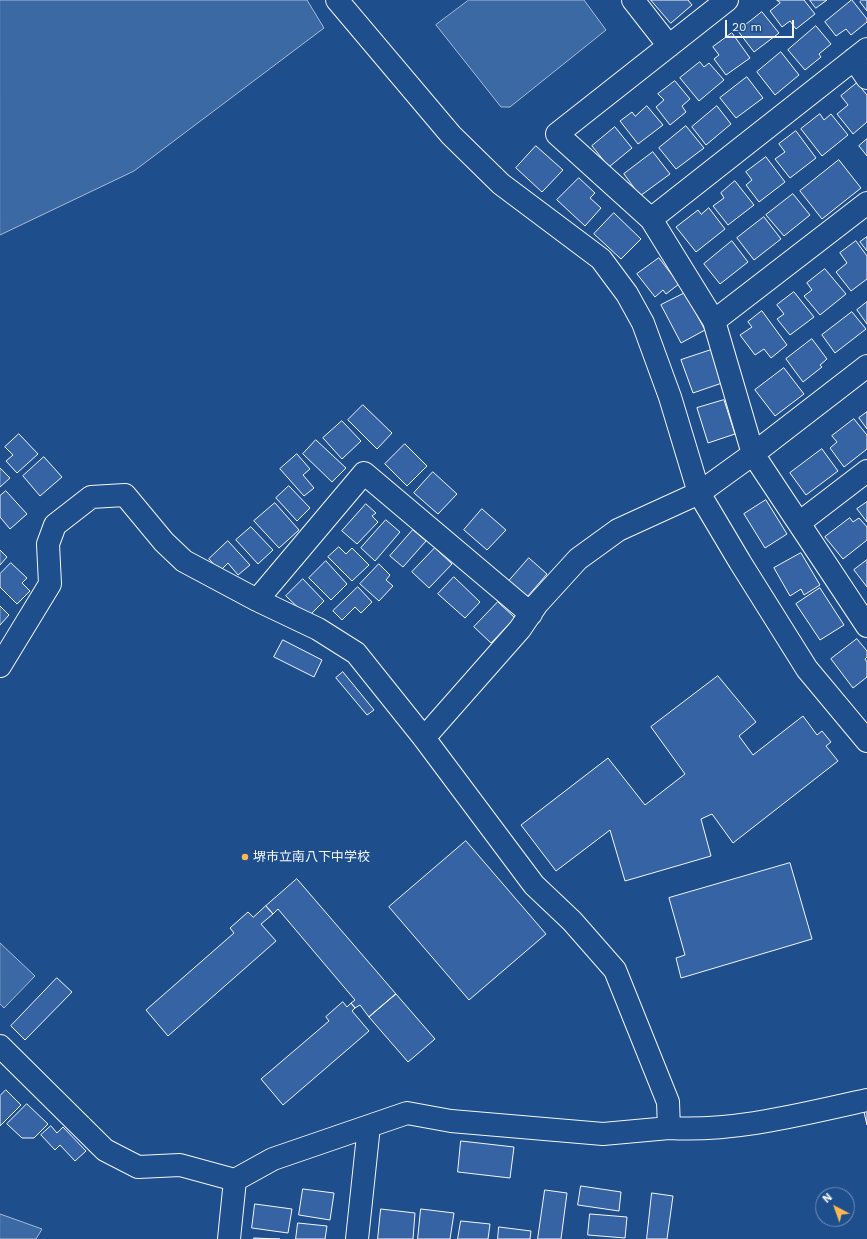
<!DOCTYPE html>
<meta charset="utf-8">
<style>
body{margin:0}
#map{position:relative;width:867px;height:1239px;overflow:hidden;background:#1f4e8c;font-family:"Work Sans",sans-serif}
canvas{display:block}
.north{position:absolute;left:815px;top:1187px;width:40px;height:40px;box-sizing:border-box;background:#1f4e8c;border:1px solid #7391ba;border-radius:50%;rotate:319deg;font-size:11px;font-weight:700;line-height:16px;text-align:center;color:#f2f6ff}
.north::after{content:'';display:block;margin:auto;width:14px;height:18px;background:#ffb74d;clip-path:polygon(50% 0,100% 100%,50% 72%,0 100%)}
.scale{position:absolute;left:725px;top:20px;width:69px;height:18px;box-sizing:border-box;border:2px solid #f2f6ff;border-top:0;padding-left:5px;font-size:12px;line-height:14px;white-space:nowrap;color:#f2f6ff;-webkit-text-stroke:3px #1f4e8c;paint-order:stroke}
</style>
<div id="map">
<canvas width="867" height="1239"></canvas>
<div class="north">N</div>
<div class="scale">20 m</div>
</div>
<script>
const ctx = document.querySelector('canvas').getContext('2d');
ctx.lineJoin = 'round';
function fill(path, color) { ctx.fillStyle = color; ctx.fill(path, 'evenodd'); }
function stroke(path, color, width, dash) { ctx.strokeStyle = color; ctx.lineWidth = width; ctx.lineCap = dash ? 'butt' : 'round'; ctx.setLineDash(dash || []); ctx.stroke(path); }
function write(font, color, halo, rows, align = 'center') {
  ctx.font = font + ' "Work Sans","Noto Sans JP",sans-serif'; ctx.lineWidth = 3; ctx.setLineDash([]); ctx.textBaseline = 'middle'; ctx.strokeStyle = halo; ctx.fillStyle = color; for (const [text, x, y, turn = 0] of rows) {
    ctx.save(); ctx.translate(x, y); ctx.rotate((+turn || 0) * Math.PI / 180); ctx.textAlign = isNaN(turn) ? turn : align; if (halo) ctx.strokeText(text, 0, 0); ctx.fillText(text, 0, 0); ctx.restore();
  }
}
const water = new Path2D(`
 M0 0H307L324 28 134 171 0 235Z
 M469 0H584L606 30 510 107H501L436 25Z
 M0 943 35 976 4 1008 0 1004Z
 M0 1214 42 1229 36 1239H0Z`);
fill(water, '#3b69a3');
stroke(water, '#a8bbd7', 1);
const building = new Path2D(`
 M651 0H688L692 5 671 23Z
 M777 0H804L815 14 796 29 790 21 782 27 770 11 780 3Z
 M810 0H827L816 8Z
 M852 0 867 19V22L851 35 846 29 836 36 825 22Z
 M862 0H867V11L860 2Z
 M762 12 779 33 754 52 738 31Z
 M816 26 831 44 819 54 821 57 805 70 788 50Z
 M732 33 750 58 726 75 714 59 719 55 713 47Z
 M781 52 799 75 775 95 757 72Z
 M700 62 704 67 709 63 724 80 699 101 680 78Z
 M747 77 763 98 736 118 720 98Z
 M675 81 690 99 682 106 686 112 670 125 656 107 664 100 658 94Z
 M857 83 867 95V122L853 134 837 114 848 105 841 96Z
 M647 106 663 125 638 144 620 121 632 112 635 116Z
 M717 106 731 124 706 145 692 127Z
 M820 114 824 120 831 114 848 135 822 156 801 129Z
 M686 126 704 148 676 169 659 148Z
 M615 127 632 148 609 167 592 146Z
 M796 131 816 158 790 178 775 159 785 152 779 144Z
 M867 139V156L859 146Z
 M536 146 563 170 542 192 516 168Z
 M653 152 670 174 640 196 624 174Z
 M766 157 785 182 759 202 746 185 752 180 746 172Z
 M839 160 861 188 822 219 800 191Z
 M579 178 595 193 590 198 601 208 585 226 557 200Z
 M735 181 754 205 728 225 713 206 724 198 721 193Z
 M793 194 810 215 784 236 766 215Z
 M709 208 725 229 696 252 676 227 698 210 701 214Z
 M614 213 641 239 621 259 594 234Z
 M764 217 781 239 754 260 737 238Z
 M867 237V251L860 242Z
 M732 241 748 262 720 284 704 264Z
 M856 241 867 256V279L851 291 836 272 847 263 840 253Z
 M659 258 679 284 666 294 663 290 655 297 637 274Z
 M825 269 846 294 820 315 804 296 812 290 807 283Z
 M794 292 814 317 790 335 777 319 784 314 777 305Z
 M685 293 705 330 681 343 661 305Z
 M867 302V324L857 310Z
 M762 311 787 345 771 358 764 349 755 355 740 335 752 327 748 322Z
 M852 312 866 329 835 353 822 335Z
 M812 339 827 359 820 365 822 367 803 382 786 359Z
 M711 350 722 383 693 393 681 360Z
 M784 368 804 394 775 416 755 390Z
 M724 400 735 434 708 443 697 408Z
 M363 405 392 433 377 449 348 420Z
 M867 412V429L859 418Z
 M854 419 867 435V449L844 467 830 448 837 442 832 436Z
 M342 421 361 441 342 459 323 438Z
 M19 434 38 454 17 473 6 461 13 455 5 447Z
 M316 440 346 468 332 482 303 454Z
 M405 444 427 466 407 486 385 464Z
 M822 449 838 471 806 495 790 473Z
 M297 454 310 469 303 475 314 488 304 496 280 469Z
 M44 457 62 477 40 496 23 476Z
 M0 468 10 478 0 487Z
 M433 472 457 494 438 514 414 493Z
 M289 486 310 508 297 521 276 498Z
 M6 491 27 514 10 529 0 517V496Z
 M766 500 787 534 765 548 744 514Z
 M867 502V522L857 509Z
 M275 503 299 530 279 548 254 521Z
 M366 504 376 513 372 516 378 522 357 544 342 531Z
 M482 509 506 530 487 550 464 530Z
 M850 518 853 522 859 518 867 527V540L843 559 825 537Z
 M386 520 400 532 375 561 361 548Z
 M251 527 273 550 258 564 236 540Z
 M413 530 426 541 403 567 390 556Z
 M228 541 250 565 238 575 228 563 220 571 209 559Z
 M339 547 346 554 352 548 369 565 352 581 328 557Z
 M435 548 452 564 429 588 412 572Z
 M0 550 7 557 0 565Z
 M801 553 820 585 804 595 801 589 790 596 774 568Z
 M529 558 547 574 527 597 509 581Z
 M867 560V587L854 570Z
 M326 561 347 584 331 600 309 578Z
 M11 563 27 578 22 583 30 591 17 604 0 587V574Z
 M379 564 390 575 386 580 393 586 379 601 360 584Z
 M454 577 480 602 465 618 438 594Z
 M303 579 324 601 308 617 286 596Z
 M358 587 372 602 361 613 355 607 342 620 333 611Z
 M820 588 844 625 820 640 796 604Z
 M498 602 515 618 491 643 474 627Z
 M0 606 9 615 0 625Z
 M857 639 867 651V657L865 659 867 662V677L853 688 831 659Z
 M283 640 322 660 314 677 274 657Z
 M343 672 374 710 367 715 336 678Z
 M718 676 756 722 739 736 753 755 803 716 817 735 822 731 831 742 826 746 838 761 733 843 712 814 701 819 711 856 625 881 610 830 556 871 521 825 608 758 645 805 685 774 651 727Z
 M466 841 546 934 469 1000 389 907Z
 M790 863 812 939 681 978 676 958 685 955 669 898Z
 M297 879 396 994 369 1017 360 1005 355 1008 351 1003 355 1000 278 909 273 914 266 906Z
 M266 906 273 914 261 924 276 941 168 1036 146 1010 234 933 230 928 248 912 253 917Z
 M57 978 72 992 25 1040 11 1026Z
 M396 994 435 1039 408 1062 369 1017Z
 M343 1002 347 1007 351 1003 355 1008 352 1011 369 1031 283 1105 261 1079 329 1021 326 1017Z
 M6 1090 21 1105 0 1126V1096Z
 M27 1104 48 1124 34 1138H22L7 1124Z
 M867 1111V1125L864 1112Z
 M51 1126 57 1133 63 1127 86 1151 75 1161 60 1145 55 1150 41 1135Z
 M461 1141 514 1147 510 1178 458 1172Z
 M581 1186 621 1192 619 1211 578 1205Z
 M303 1189 334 1193 330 1220 299 1215Z
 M545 1190 567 1193 561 1239H538Z
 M652 1193 673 1196 667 1239H647Z
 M255 1204 292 1209 288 1233 252 1228Z
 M381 1209 415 1213 413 1239H378Z
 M421 1209 454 1213 450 1239H418Z
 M590 1214 627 1217 625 1238 588 1235Z
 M461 1221 490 1224 488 1239H458Z
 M298 1223 327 1226 325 1239H296Z
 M499 1227 531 1231 530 1239H498Z
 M254 1238 280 1239H254Z`);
fill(building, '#3563a3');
stroke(building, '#f2f6ff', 1);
const minor = new Path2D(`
 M337 0 451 135 501 184 601 259 627 294 643 323 670 397 699 493 740 562 807 669 867 741
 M633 0 669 46
 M727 0 557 134 651 219 714 321 753 454 867 626
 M854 59 867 78
 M651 219 867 49
 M714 321 867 203
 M799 523 867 471
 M257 600 364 473 531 614
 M0 666 50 584 48 544 55 525 91 497 125 495 164 542 184 561 257 600 318 629 356 653 424 738 534 885 572 921 615 970 668 1102 669 1128 603 1134 451 1121 407 1113 273 1159 235 1180 180 1165 138 1167 105 1150 0 1046
 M424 738 520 629 537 604 578 559 618 530 699 493 753 454 867 366
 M669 1128C736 1132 802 1114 867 1100
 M229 1239 235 1180
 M357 1239 369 1126`);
stroke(minor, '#f2f6ff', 24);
stroke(minor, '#1f4e8c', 22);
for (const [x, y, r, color] of [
 [245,857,4,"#ffb74d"]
]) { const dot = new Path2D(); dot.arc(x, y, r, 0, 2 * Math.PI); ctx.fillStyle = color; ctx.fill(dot); stroke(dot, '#1f4e8c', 1.5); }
write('13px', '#f2f6ff', '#1f4e8c', [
 ["堺市立南八下中学校",253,857]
], 'left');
</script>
